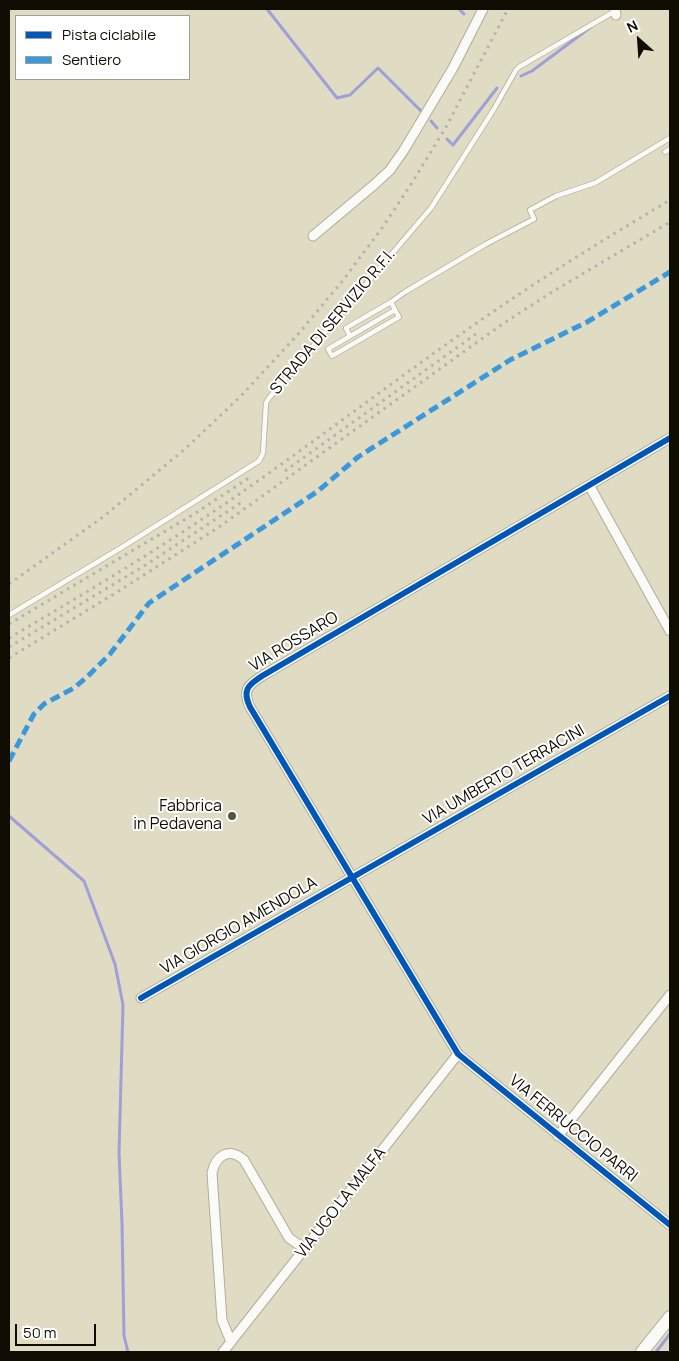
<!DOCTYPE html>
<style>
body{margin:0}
#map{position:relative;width:679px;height:1361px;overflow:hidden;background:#e0dcc4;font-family:Manrope,sans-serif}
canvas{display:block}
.frame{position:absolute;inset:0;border:10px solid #0f0c01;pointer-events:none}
.legend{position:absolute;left:15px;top:15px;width:175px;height:65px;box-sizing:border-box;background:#fff;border:1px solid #9f9e99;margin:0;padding:6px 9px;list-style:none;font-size:15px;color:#0f0c01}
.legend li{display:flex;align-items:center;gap:10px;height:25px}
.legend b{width:25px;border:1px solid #9f9e99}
.north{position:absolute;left:614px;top:15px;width:50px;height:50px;-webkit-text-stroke:4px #fff;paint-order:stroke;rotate:334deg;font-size:14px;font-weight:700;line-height:20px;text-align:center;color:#0f0c01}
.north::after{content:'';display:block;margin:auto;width:18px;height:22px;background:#0f0c01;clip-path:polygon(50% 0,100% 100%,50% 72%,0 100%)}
.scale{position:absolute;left:15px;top:1324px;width:81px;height:22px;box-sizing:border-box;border:2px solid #0f0c01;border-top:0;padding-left:6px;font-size:15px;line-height:18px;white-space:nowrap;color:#0f0c01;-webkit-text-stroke:4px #fff;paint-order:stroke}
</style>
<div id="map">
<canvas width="679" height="1361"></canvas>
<div class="frame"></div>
<ul class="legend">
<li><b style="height:6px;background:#0057b8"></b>Pista ciclabile</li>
<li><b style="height:6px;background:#3a99dd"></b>Sentiero</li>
</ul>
<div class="north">N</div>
<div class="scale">50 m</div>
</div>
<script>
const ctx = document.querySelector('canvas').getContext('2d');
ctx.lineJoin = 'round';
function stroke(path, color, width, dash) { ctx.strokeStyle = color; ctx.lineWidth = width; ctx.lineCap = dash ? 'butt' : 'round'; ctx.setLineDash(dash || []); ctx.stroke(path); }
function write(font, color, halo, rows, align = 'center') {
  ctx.font = font + ' Manrope,sans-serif'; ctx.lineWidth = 4; ctx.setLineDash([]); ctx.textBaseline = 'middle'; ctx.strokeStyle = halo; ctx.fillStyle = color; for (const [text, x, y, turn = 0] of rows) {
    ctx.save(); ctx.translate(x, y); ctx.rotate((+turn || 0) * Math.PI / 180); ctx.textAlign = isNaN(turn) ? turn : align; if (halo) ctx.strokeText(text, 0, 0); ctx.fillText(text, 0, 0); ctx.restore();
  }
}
stroke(new Path2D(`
 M267 9 337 98 350 95 378 68 421 111
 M459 9 464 14
 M521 76 532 71 591 27
 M431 121 437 128
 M447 139 453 145 497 88
 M9 816 84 881 115 964 123 1005 119 1153 122 1223 124 1336 128 1352
 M656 1352 670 1334`), '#9fa0d8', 3);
const service = new Path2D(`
 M665 152 670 149
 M391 302 405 292 486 244 534 219 530 210 556 196 595 183 670 138
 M395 310 399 317 332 356 328 349Z
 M350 336 346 328 391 302 395 310
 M9 615 124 546 259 461 263 453 266 403 269 398 431 208 494 109 516 70 519 67 615 11`);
const minor = new Path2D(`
 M615 9 616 15
 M313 236 375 184 390 170 404 150 453 68 483 9
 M670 438 262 676C248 685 242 690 250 707L458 1054 670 1225
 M589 485 670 631
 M141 998 670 696
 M558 1136 670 995
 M231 1342 222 1320 212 1173C216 1155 229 1147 244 1160L289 1238 305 1249
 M223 1352 458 1054`);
const secondary = new Path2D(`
 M642 1352 670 1317`);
stroke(service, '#b0ac9a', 6);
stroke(minor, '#b0ac9a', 11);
stroke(secondary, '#b0ac9a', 14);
stroke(service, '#fafaf6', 4.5);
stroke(minor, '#fafaf6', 9);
stroke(secondary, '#fafaf6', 12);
stroke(new Path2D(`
 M285 471 480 331
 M9 584 103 517 185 449 241 396 300 332 344 279 382 228 410 186 446 127 508 9
 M9 624 194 514 252 476
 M9 638C89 591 169 543 245 490 338 425 427 355 521 293 570 260 620 230 670 200
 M9 647 144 566 242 502
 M9 658 122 589 219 527 504 323 552 292 670 222`), '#b4b2ad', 3, [2.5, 5]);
stroke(new Path2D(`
 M9 761 34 714 44 704 74 688 87 677 110 654 149 603 318 491 358 457 510 360 587 322 670 272`), '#3a99dd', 5, [10, 5]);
stroke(new Path2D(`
 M670 438 262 676C248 685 242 690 250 707L458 1054 670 1225
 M141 998 670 696`), '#0057b8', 6);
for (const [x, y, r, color] of [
 [232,816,5,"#585545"]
]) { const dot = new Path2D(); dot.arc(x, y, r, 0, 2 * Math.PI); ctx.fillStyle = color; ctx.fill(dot); stroke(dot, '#fff', 2); }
write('16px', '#0f0c01', '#fff', [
 ["STRADA DI SERVIZIO R.F.I.",333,322,-50],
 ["VIA ROSSARO",294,642,-31],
 ["VIA UMBERTO TERRACINI",504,775,-30],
 ["VIA GIORGIO AMENDOLA",239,926,-30],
 ["VIA FERRUCCIO PARRI",573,1129,39],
 ["VIA UGO LA MALFA",341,1203,-52]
]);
write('16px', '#0f0c01', '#fff', [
 ["Fabbrica",222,807],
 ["in Pedavena",222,825]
], 'right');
</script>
